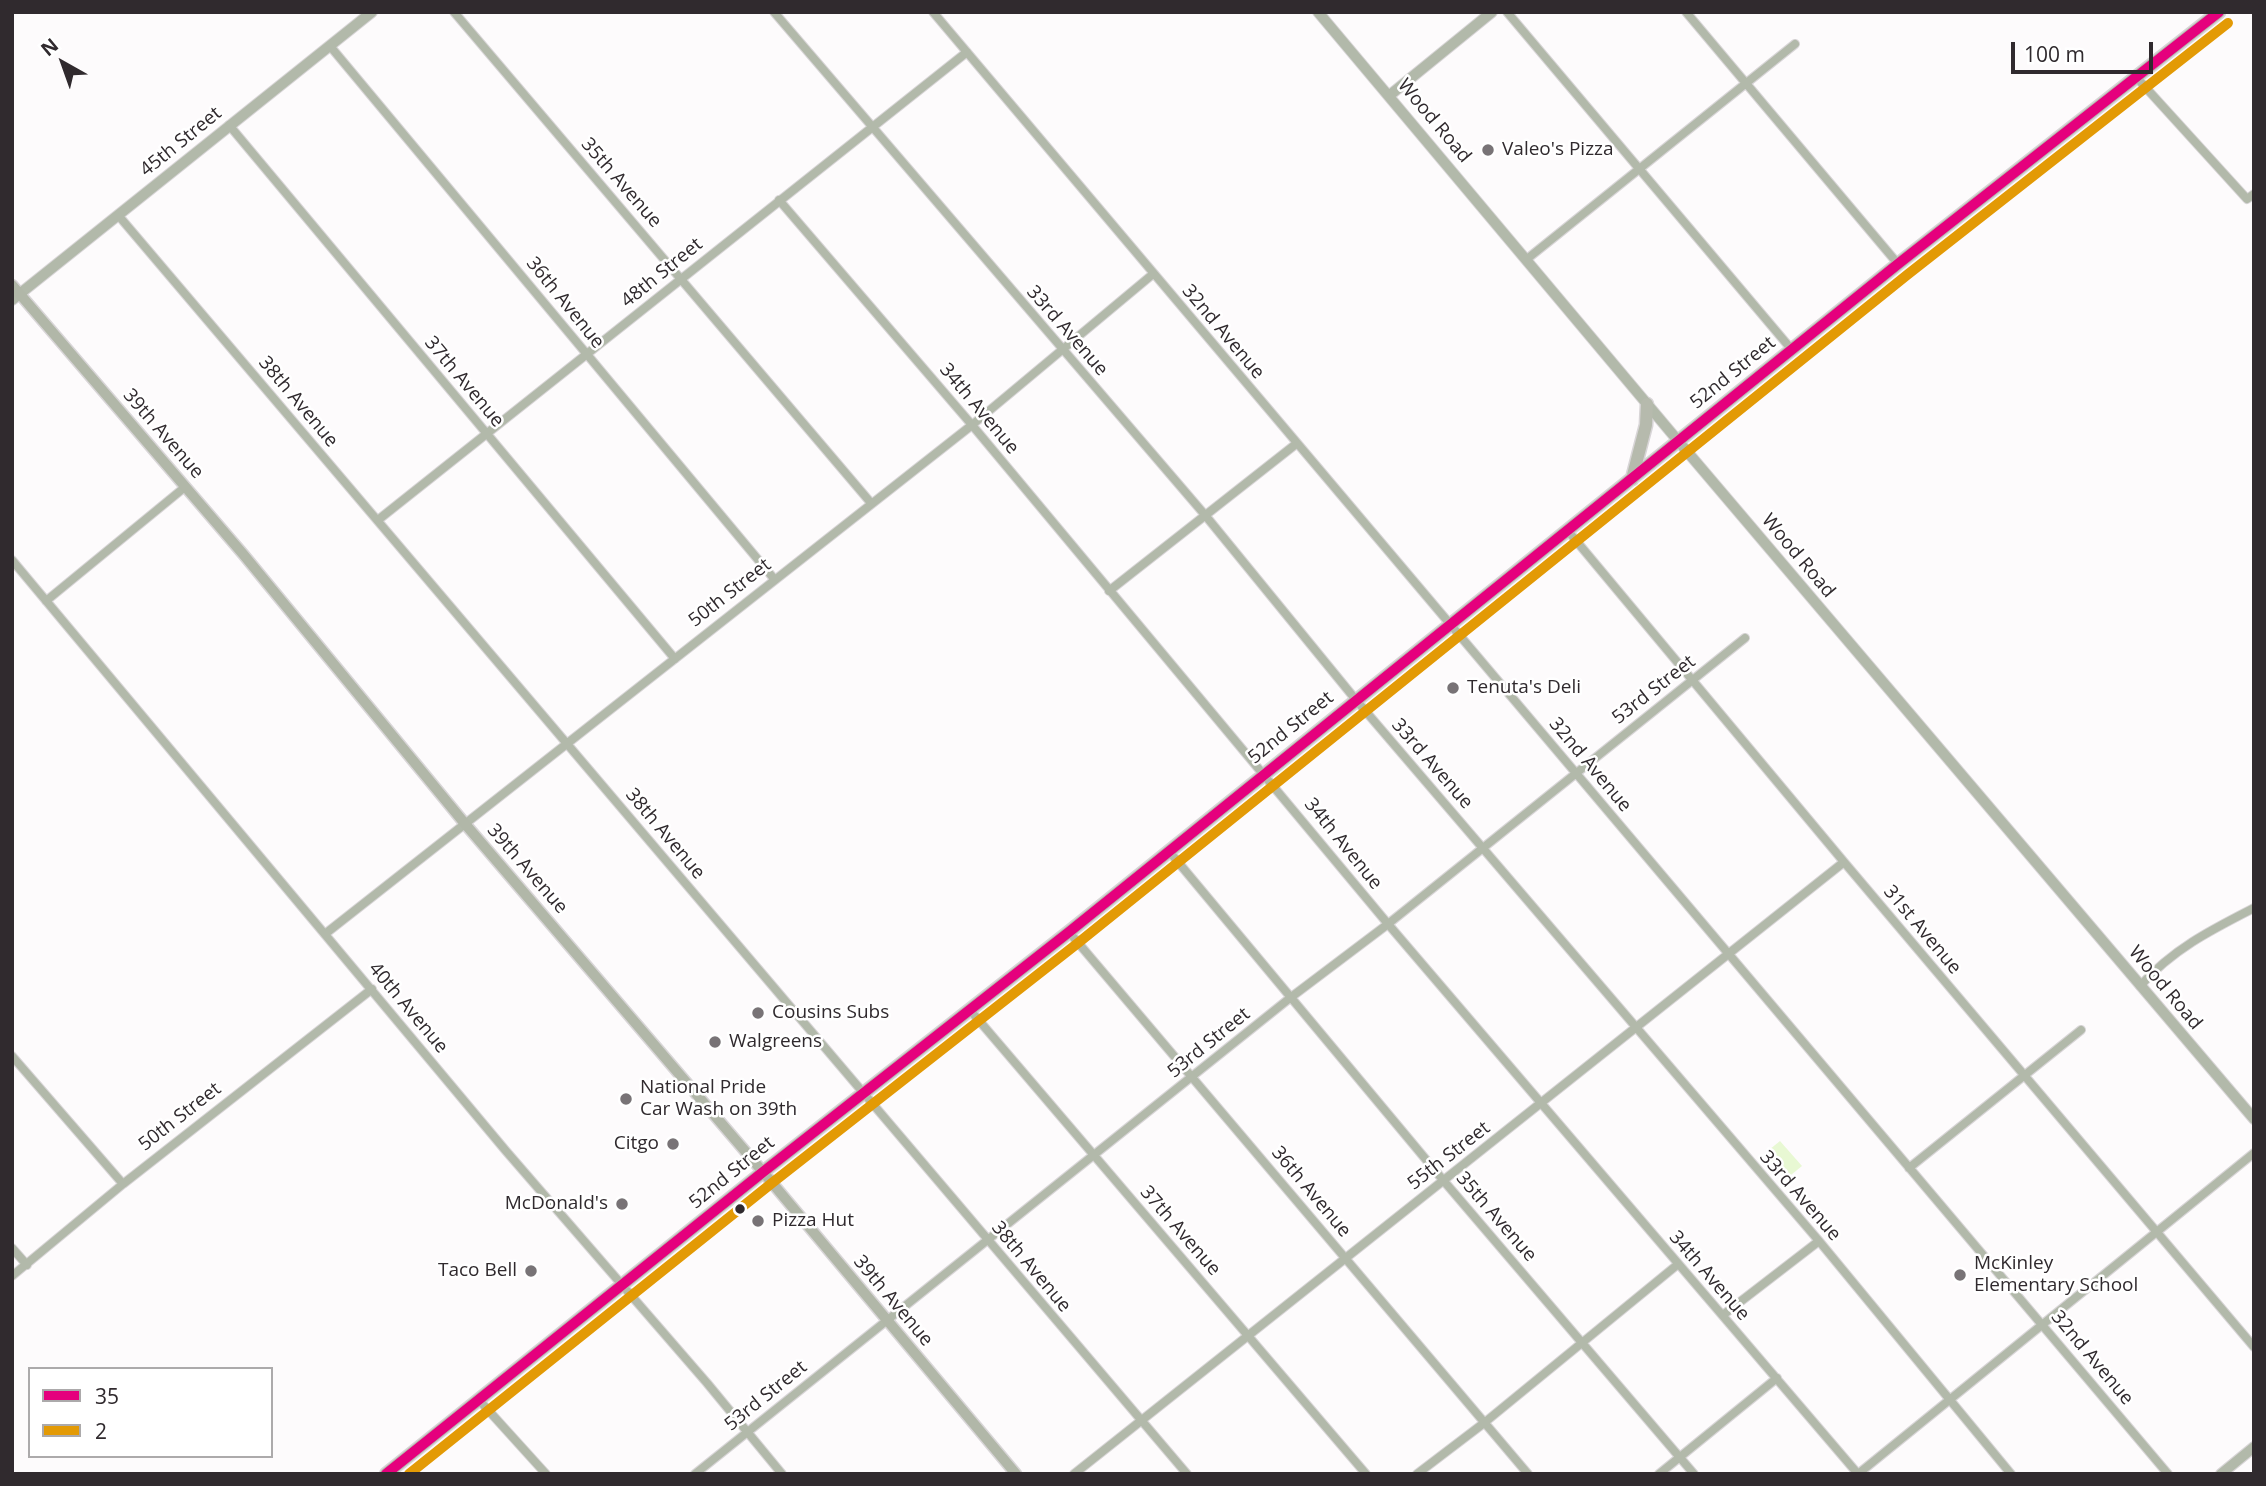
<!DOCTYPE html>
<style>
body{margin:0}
#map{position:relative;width:2266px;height:1486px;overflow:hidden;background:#fdfbfc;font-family:"Open Sans",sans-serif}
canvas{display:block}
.frame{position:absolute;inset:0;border:14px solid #302a2e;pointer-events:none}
.legend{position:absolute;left:28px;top:1367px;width:245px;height:91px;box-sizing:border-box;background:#fff;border:2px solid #acaaab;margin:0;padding:9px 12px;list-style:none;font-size:21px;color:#302a2e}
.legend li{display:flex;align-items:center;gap:14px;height:35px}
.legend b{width:35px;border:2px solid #acaaab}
.north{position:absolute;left:28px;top:28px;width:70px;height:70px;-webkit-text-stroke:5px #fff;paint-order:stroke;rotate:320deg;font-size:19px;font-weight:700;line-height:28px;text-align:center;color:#302a2e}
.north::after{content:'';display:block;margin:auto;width:24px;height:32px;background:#302a2e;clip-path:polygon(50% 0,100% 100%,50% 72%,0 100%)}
.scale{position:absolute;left:2011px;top:42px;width:142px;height:32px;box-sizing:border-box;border:4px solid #302a2e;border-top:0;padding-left:9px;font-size:21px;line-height:24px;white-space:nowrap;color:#302a2e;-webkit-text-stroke:5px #fff;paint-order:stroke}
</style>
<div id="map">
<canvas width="2266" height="1486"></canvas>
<div class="frame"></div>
<ul class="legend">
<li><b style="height:9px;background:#e5007d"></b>35</li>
<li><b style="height:9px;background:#e39a05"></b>2</li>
</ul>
<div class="north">N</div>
<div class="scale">100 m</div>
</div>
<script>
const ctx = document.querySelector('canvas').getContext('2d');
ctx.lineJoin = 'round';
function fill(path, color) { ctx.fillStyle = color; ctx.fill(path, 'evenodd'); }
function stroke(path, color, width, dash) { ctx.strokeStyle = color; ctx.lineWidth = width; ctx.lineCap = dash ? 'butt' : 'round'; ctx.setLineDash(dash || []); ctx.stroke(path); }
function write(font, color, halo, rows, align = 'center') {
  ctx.font = font + ' "Open Sans",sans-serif'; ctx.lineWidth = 5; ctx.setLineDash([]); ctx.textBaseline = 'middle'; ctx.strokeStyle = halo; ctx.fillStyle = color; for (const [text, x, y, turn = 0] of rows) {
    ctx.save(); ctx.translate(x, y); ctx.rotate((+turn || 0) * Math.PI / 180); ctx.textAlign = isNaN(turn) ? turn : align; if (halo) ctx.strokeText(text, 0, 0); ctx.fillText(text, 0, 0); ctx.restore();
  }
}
fill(new Path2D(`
 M1780 1141 1802 1166 1786 1179 1764 1154Z`), '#e8f8d3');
const minor = new Path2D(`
 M454 12 871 503
 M774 12 1205 515 1356 700 1819 1241 2011 1474
 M933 12 2168 1474
 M1507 12 1792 350
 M1686 12 1898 264
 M330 46 775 580
 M2137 78 2247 199 2254 194
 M229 125 675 659
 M779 200 972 425 1388 924 1858 1474
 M118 215 1187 1474
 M1527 259 1795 44
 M378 520 967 52
 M1568 531 1844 862 2254 1347
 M12 560 506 1151 707 1383 782 1474
 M1109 591 1296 444
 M46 601 185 487
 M1168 850 1443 1180 1694 1474
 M1069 932 1528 1474
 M325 934 972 425 1153 274
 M2140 986C2173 949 2211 930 2254 908
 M970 1010 1366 1474
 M12 1056 123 1184
 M1909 1168 2081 1030
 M12 1248 27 1265
 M12 1276 123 1184 372 989
 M1723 1315 1819 1241
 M479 1400 546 1474
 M695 1474 1290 998 1388 924 1745 638
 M1074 1474 1844 862
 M1417 1474 1484 1423 1677 1265
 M1659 1474 1777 1378
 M1858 1474 2254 1153`);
const tertiary = new Path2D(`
 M1318 12 1679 442 2254 1119
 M1390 95 1492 12
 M12 300 372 12
 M2221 1474 2254 1447`);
const secondary = new Path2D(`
 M12 285 243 554 466 825 763 1172 1016 1474`);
const primary = new Path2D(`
 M1632 479 1646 425 1647 404
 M386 1474 763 1172 1069 932 1898 264 2219 12`);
stroke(minor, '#d8d5d7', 10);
stroke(tertiary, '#d8d5d7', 12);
stroke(secondary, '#d8d5d7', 13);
stroke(primary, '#d8d5d7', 15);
stroke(minor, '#b2b9aa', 8);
stroke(tertiary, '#b2b9aa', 10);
stroke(secondary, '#b1b7a8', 10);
stroke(primary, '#b6baad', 12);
stroke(new Path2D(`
 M386 1474 763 1172 1069 932 1898 264 2219 12`), '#e5007d', 10);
stroke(new Path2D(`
 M409 1474 772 1183 1078 943 1907 275 2228 23`), '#e39a05', 10);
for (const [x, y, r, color] of [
 [1488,150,7,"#787376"],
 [1453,688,7,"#787376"],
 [758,1013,7,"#787376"],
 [715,1042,7,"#787376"],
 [626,1099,7,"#787376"],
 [673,1144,7,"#787376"],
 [622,1204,7,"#787376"],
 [740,1209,6,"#302a2e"],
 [758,1221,7,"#787376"],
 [531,1271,7,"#787376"],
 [1960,1275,7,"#787376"]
]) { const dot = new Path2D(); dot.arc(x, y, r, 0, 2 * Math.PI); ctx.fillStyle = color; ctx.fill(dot); stroke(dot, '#fff', 2.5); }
write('19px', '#302a2e', '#fff', [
 ["Wood Road",1434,121,50],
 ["45th Street",181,142,-39],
 ["35th Avenue",621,183,49],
 ["48th Street",662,273,-39],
 ["36th Avenue",565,303,51],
 ["33rd Avenue",1067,331,49],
 ["32nd Avenue",1223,332,50],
 ["52nd Street",1733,373,-39],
 ["37th Avenue",464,382,50],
 ["38th Avenue",298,402,50],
 ["34th Avenue",979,409,50],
 ["39th Avenue",163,434,49],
 ["Wood Road",1798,556,50],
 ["50th Street",730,593,-38],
 ["53rd Street",1654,690,-38],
 ["52nd Street",1291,728,-39],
 ["33rd Avenue",1432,764,49],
 ["32nd Avenue",1590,765,50],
 ["38th Avenue",665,834,50],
 ["34th Avenue",1343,844,51],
 ["39th Avenue",527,869,49],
 ["31st Avenue",1922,930,50],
 ["Wood Road",2165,988,50],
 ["40th Avenue",408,1008,50],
 ["53rd Street",1209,1043,-39],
 ["50th Street",180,1117,-38],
 ["55th Street",1449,1156,-38],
 ["52nd Street",732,1173,-39],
 ["36th Avenue",1311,1192,50],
 ["33rd Avenue",1800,1196,49],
 ["35th Avenue",1496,1217,49],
 ["37th Avenue",1180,1231,49],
 ["38th Avenue",1031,1267,50],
 ["34th Avenue",1709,1276,49],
 ["39th Avenue",893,1301,50],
 ["32nd Avenue",2092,1358,50],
 ["53rd Street",766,1396,-39]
]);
write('19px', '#302a2e', '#fff', [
 ["Valeo's Pizza",1502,150],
 ["Tenuta's Deli",1467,688],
 ["Cousins Subs",772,1013],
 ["Walgreens",729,1042],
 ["National Pride",640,1088],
 ["Car Wash on 39th",640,1110],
 ["Citgo",659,1144,"right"],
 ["McDonald's",608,1204,"right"],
 ["Pizza Hut",772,1221],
 ["McKinley",1974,1264],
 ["Elementary School",1974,1286],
 ["Taco Bell",517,1271,"right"]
], 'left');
</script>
